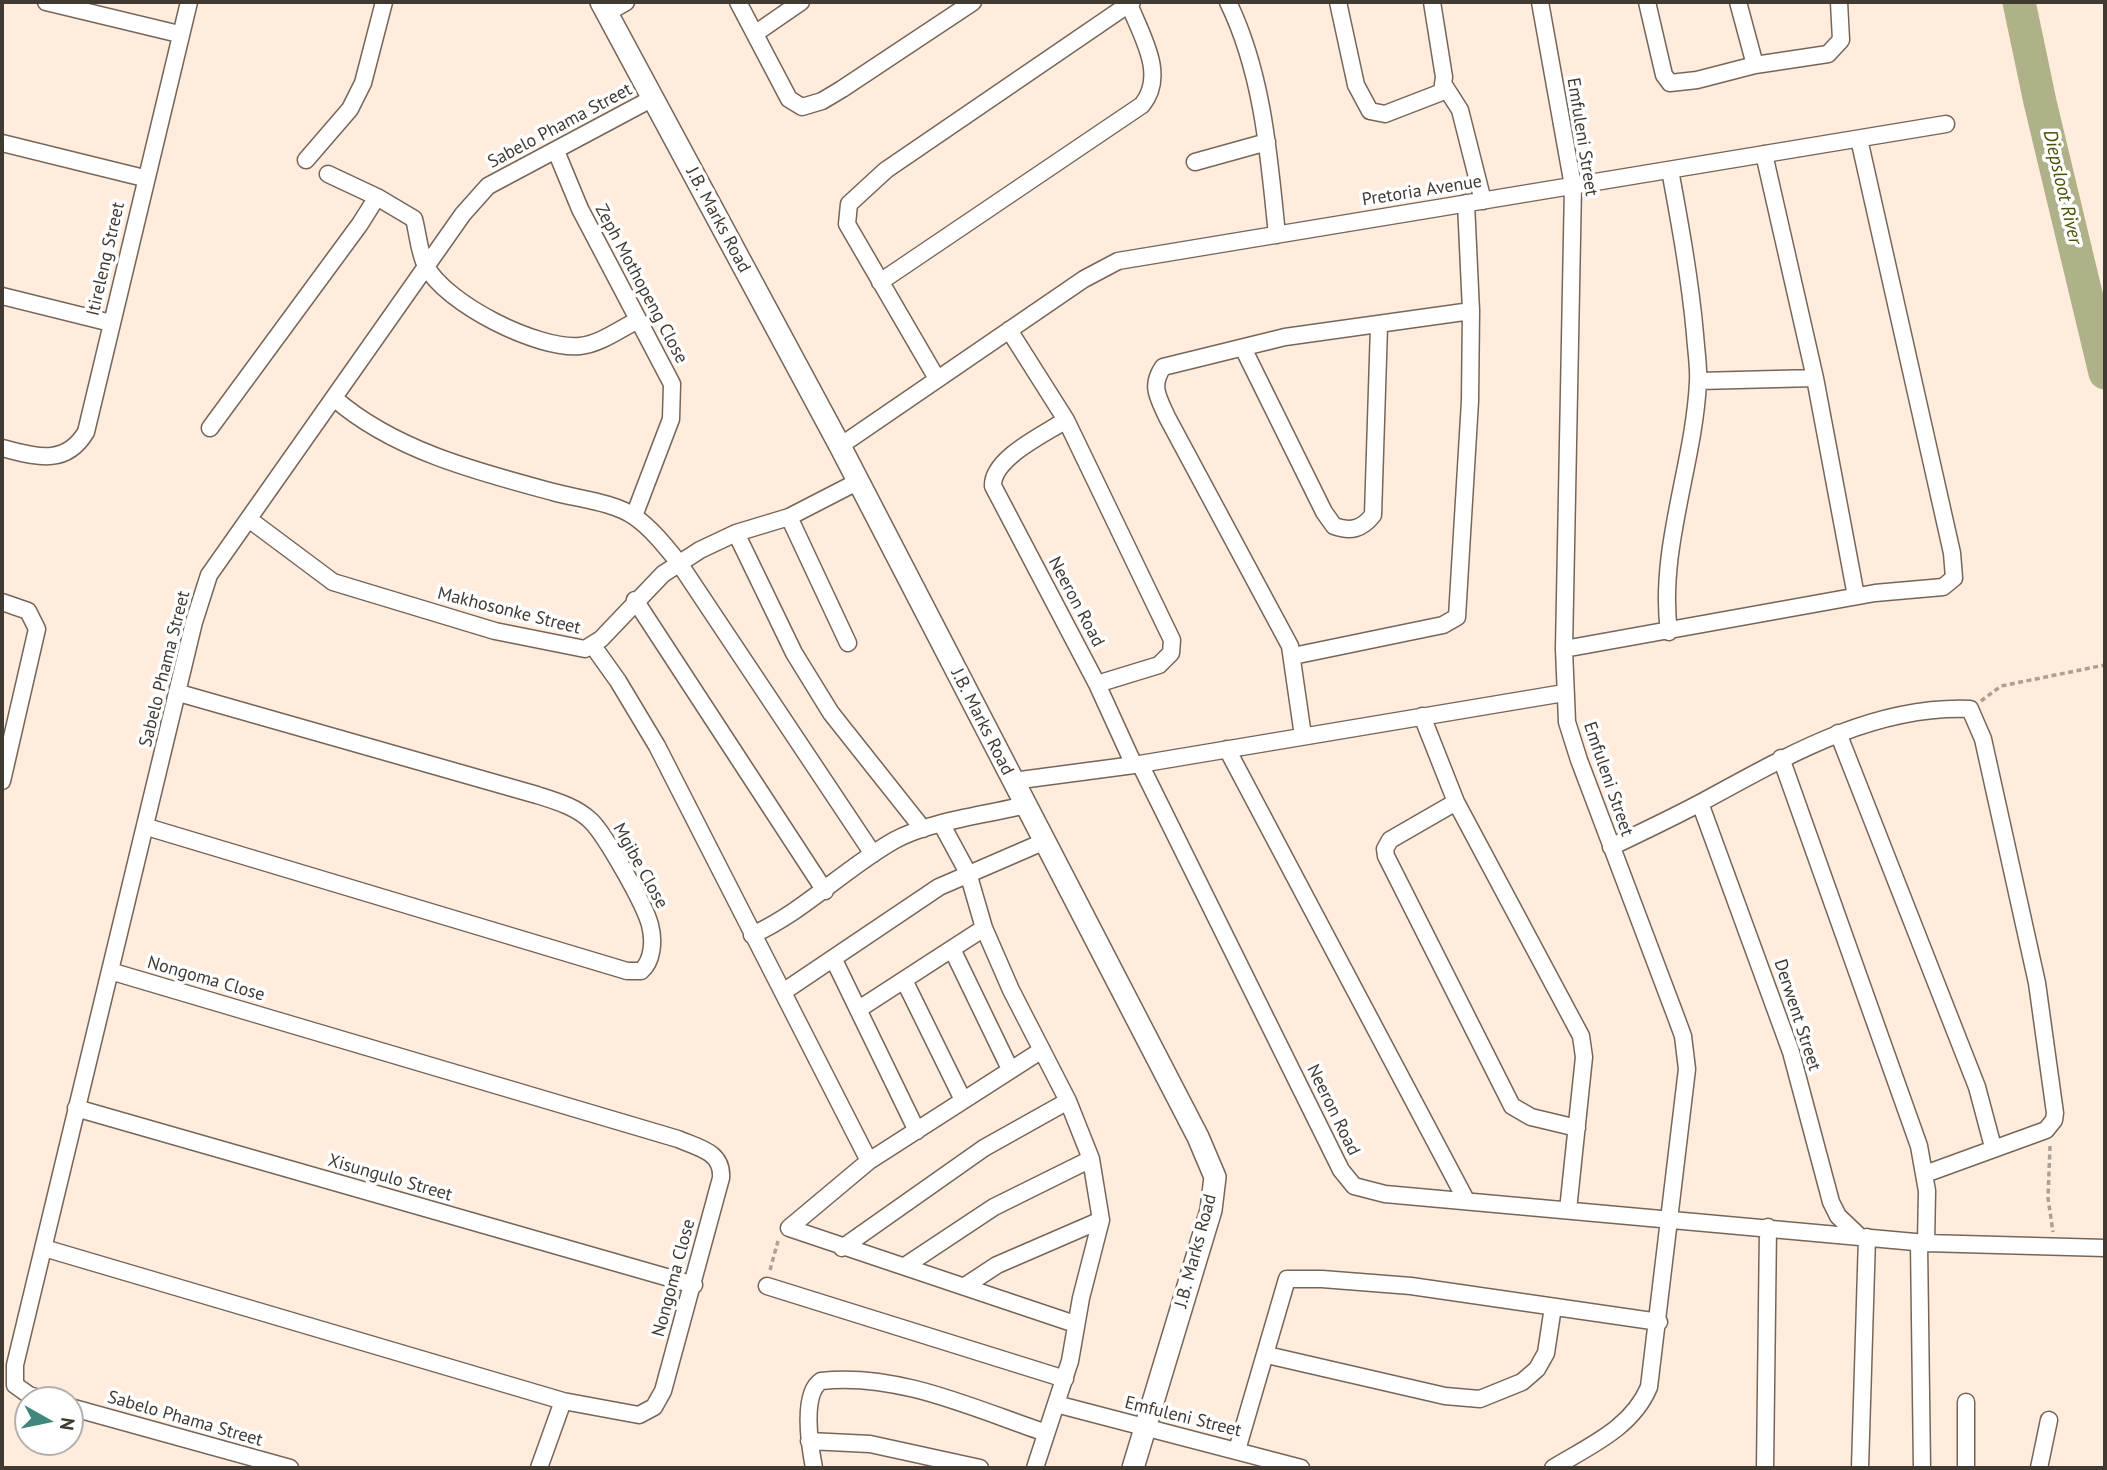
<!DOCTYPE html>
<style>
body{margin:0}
#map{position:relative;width:2107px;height:1470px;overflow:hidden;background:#ffecdc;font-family:"PT Sans",sans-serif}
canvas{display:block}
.frame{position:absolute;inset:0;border:4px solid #413a33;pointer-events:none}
.north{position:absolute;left:14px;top:1386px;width:70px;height:70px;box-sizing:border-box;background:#fff;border:2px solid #b3b0ad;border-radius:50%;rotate:99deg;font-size:19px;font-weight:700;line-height:28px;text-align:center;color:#413a33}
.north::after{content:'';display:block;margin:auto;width:24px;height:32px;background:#42877d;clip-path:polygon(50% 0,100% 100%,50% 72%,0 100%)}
</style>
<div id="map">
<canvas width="2107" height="1470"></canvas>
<div class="frame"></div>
<div class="north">N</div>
</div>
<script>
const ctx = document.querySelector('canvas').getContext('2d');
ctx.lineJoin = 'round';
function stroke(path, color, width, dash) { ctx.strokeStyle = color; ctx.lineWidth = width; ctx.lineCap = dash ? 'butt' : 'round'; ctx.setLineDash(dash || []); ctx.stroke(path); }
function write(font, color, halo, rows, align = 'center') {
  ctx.font = font + ' "PT Sans",sans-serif'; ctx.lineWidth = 7; ctx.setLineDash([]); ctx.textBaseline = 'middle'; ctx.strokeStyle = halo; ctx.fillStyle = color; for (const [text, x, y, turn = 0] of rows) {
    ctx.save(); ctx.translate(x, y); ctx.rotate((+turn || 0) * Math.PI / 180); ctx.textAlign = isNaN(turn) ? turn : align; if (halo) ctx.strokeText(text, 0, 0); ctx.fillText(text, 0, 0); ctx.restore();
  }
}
stroke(new Path2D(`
 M2019 2 2040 102 2105 373`), '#afb188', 33);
const street = new Path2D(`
 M46 2 179 34
 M738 2 789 99 802 107 822 101 842 89 973 2
 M1228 2C1263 74 1269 156 1277 235
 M1338 2 1356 85 1370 111 1385 114 1442 92 1444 77 1432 2
 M1540 2 1573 186 1564 649 1567 722 1579 760 1676 1017 1683 1036 1687 1069 1649 1387C1632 1428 1589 1446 1553 1468
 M1647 2 1664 75 1670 83 1697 80 1755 65 1828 54 1841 40 1839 2
 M1738 2 1755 65
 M607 13 626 2
 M756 33 801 2
 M1444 85 1460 110 1483 201
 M2 143 144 178
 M556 151 580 209 672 384 671 419 634 516
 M1764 154 1815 378 1856 596
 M306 160 350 109 363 83 384 2
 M1195 162 1267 142
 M328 174 377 197 414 219C418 234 419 253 426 266 446 304 538 350 580 346 600 344 620 329 638 320
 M880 282 1142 105C1167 75 1141 35 1129 4
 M2 296 111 323
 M1009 330 1066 420 1172 640 1171 653 1159 665 1097 684
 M1243 348 1324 512 1334 526C1351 532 1362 529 1373 515L1379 326
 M936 377 847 224 849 204 886 170 1132 2
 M1699 381 1815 378
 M334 398C393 450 478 472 553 492 578 499 614 502 635 517 652 529 666 547 679 563L873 854
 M1066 420C1045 434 992 458 993 486L1097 684 1134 765
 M210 428 360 224 377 197
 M840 446 1084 279 1118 261 1946 124
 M2 448C35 456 65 467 86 432L189 2
 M789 517 848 643
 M250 520 333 582 495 631 585 649 601 639 663 574 700 550 736 533 789 517 857 482
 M736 533 794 653 831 713 923 829
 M635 600 825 891
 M2 602 28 611 37 629 2 781
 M1669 632C1658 549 1694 465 1698 382 1699 367 1696 350 1695 334 1690 279 1680 224 1670 170
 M593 646 618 681 657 746 869 1161
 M1564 649 1875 593 1943 587 1954 578 1952 553 1859 139
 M1293 656 1443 625 1457 617 1470 401 1471 311 1466 203
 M1422 716 1456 802 1581 1036 1584 1057 1568 1210
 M1838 733 1977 1087 1993 1147
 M1303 736 1290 646 1167 417C1158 397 1150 386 1163 367L1285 337 1471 311
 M1227 749 1466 1200
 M1781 758 1919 1146 1927 1191 1926 1243
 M1140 764 1341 1170 1354 1186 1385 1194 1926 1243 2105 1248
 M1013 781 1134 765 1564 693
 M1456 802 1390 840 1385 849 1386 856 1512 1106 1531 1117 1577 1128
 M1700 803 1791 1052 1831 1202 1838 1216 1859 1236
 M942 825 968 873 984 928 1011 990 1068 1101 1091 1159 1101 1220 1081 1298 1070 1361 1035 1468
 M147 827 627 971H641C653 961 654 940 650 925 645 905 606 836 591 821 577 807 556 801 537 795L179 693
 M1611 847C1642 832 1672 818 1702 802 1785 757 1872 705 1970 709L1983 739 2037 983 2055 1113 2054 1120 2046 1130 1925 1174
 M752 935C805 911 845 868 895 840 930 821 986 815 1025 805
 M952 949 1010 1069
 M834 960 917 1131
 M904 980 963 1100
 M783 992 939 887 1043 842
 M859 1009 984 928
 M1042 1050 869 1161 789 1228 1075 1324
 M76 1108 694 1285
 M1919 1243 1922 1468
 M44 1248 563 1401 639 1415 654 1407 663 1391 721 1178C723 1152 699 1148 678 1139L110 971
 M842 1248 984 1148 1068 1101
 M905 1266 994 1207 1091 1159
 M767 1286 1065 1379
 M965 1286 997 1265 1101 1220
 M1267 1355 1445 1396 1480 1399 1522 1382 1537 1369 1546 1353 1553 1307
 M46 1400 29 1395 15 1385V1365L194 622 209 575 463 214 488 186 653 98
 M1966 1402V1468
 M1056 1404 1301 1468
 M70 1407 290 1468
 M809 1441 870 1444 980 1468
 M1237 1450 1287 1279H1322L1411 1286 1659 1322
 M539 1468 563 1401
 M814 1468C810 1447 801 1394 821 1381 897 1372 975 1409 1046 1433
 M1765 1468 1768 1227
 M1860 1468 1867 1237
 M2039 1468 2049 1420`);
const secondary = new Path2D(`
 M601 2 840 446 1198 1137 1215 1177 1211 1210 1133 1468`);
stroke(street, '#766659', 19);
stroke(secondary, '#766659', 24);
stroke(new Path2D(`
 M1981 701 2001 686 2105 665
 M2050 1146 2048 1198 2053 1232
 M770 1270 778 1241`), '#ad9f93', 3.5, [5, 3.5]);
stroke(street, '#fff', 16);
stroke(secondary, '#fff', 21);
write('18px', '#413a33', '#fff', [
 ["Sabelo Phama Street",560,126,-28],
 ["Emfuleni Street",1582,137,81],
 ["Pretoria Avenue",1422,191,-9],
 ["J.B. Marks Road",718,220,62],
 ["Itireleng Street",106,259,-77],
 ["Zeph Mothopeng Close",641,284,62],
 ["Neeron Road",1076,602,62],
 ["Makhosonke Street",509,611,14],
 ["Sabelo Phama Street",165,669,-76],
 ["J.B. Marks Road",982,722,63],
 ["Emfuleni Street",1608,779,71],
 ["Mgibe Close",640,866,61],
 ["Nongoma Close",206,979,16],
 ["Derwent Street",1797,1015,72],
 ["Neeron Road",1333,1110,64],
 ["Xisungulo Street",390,1178,16],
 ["J.B. Marks Road",1196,1251,-75],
 ["Nongoma Close",674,1278,-75],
 ["Emfuleni Street",1183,1417,14],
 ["Sabelo Phama Street",185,1419,16]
]);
write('italic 19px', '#4d4f07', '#fff', [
 ["Diepsloot River",2062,187,77]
]);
</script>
